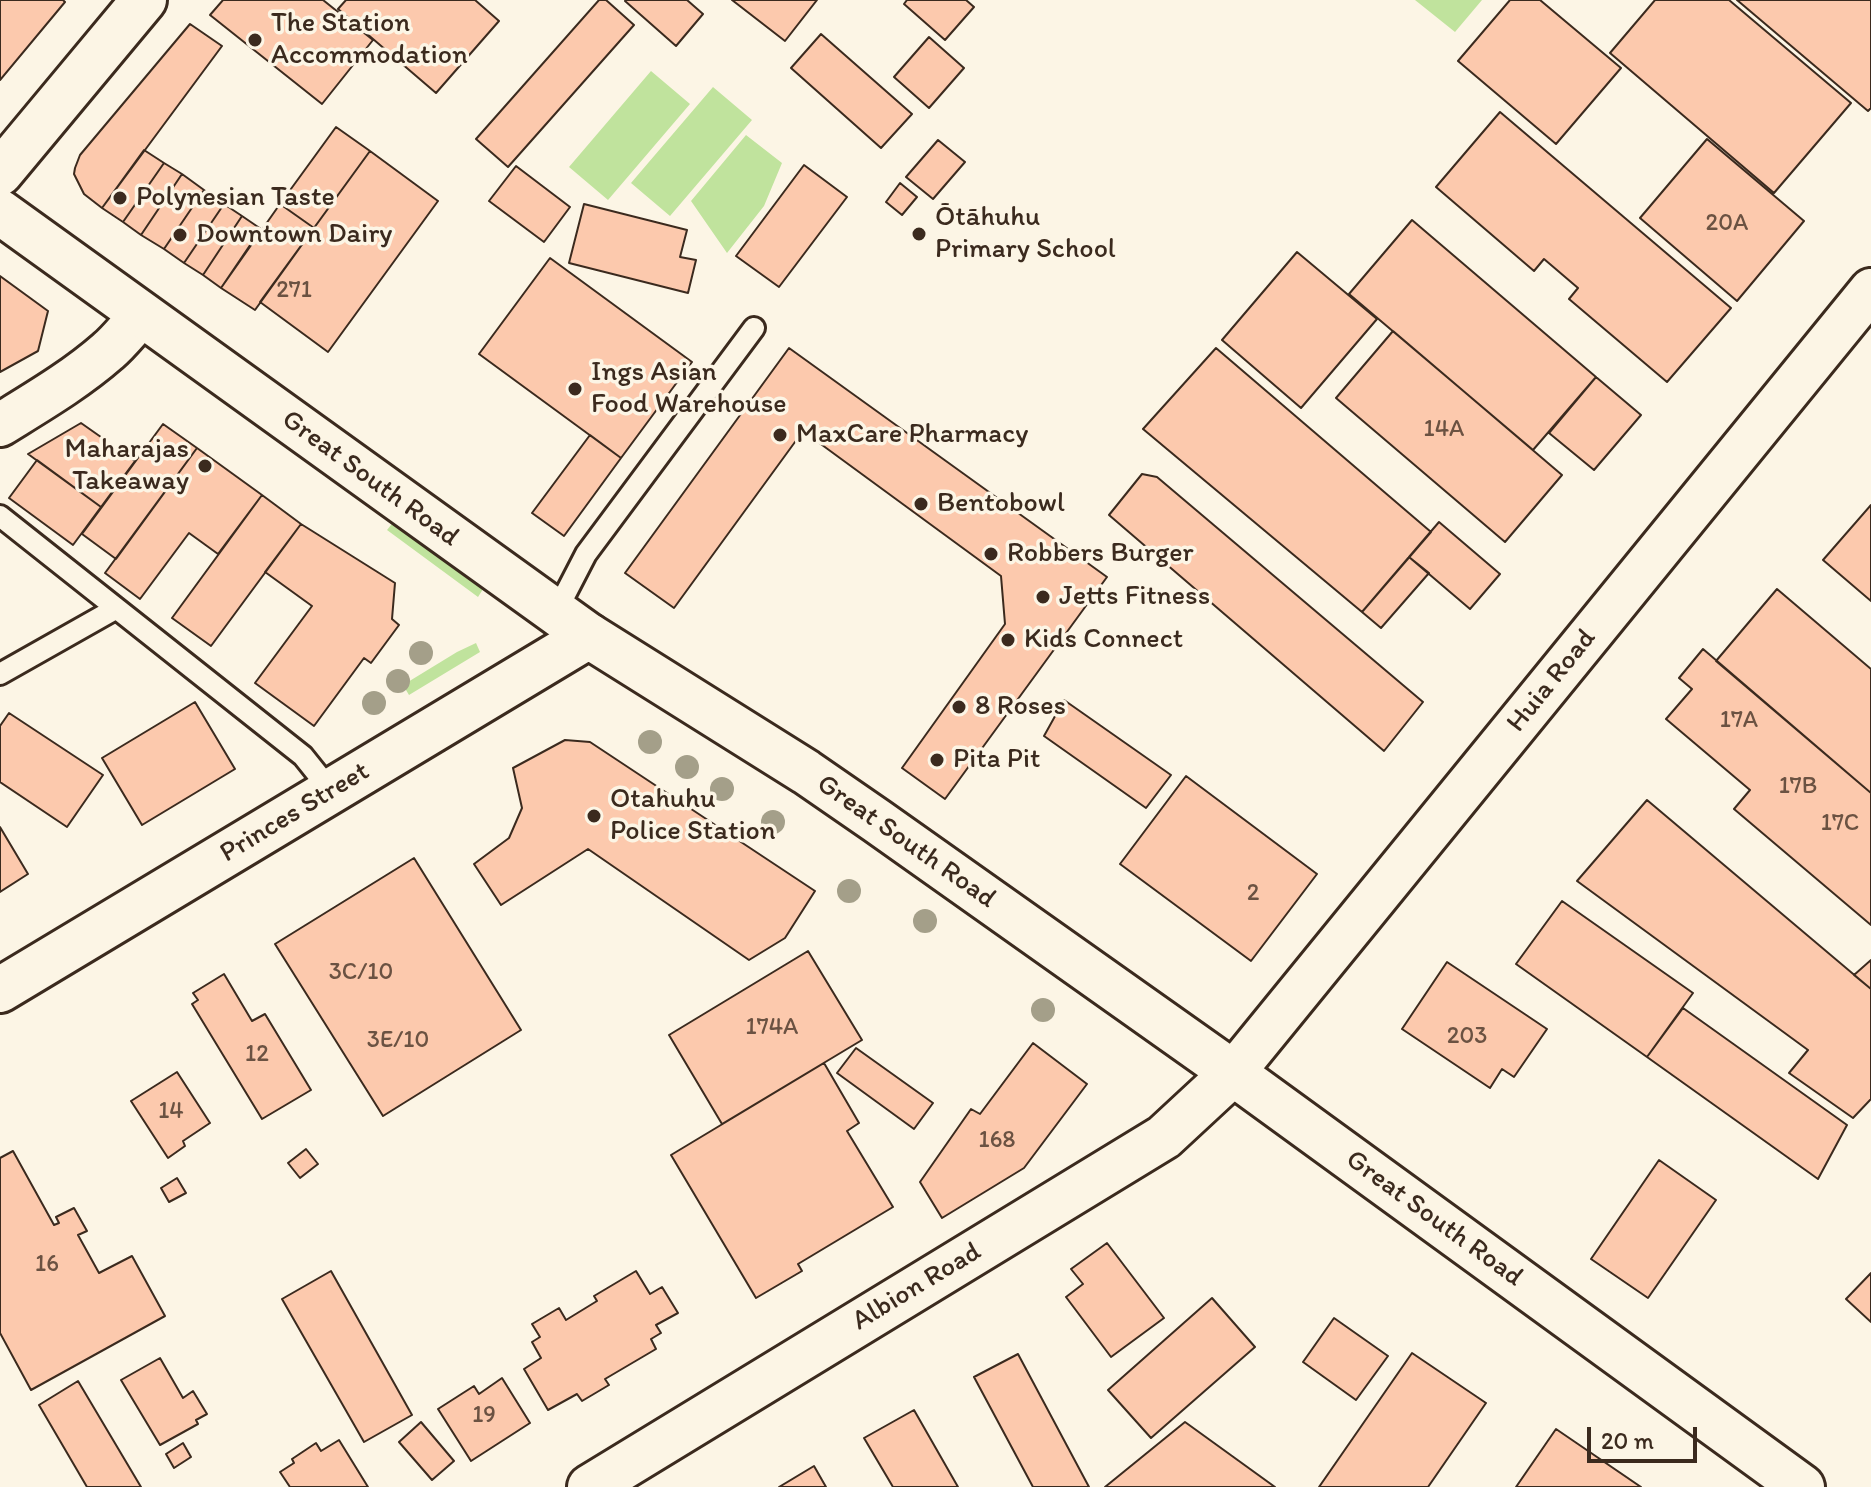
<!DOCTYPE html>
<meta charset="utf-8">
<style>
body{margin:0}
#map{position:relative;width:1871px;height:1487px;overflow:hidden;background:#fcf5e5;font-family:Itim,sans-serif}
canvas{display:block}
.scale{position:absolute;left:1587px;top:1427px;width:110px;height:36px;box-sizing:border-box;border:4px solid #3b2a1e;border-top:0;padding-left:10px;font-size:24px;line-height:28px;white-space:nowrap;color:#3b2a1e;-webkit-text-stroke:6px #fcf5e5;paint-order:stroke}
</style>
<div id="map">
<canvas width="1871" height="1487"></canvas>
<div class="scale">20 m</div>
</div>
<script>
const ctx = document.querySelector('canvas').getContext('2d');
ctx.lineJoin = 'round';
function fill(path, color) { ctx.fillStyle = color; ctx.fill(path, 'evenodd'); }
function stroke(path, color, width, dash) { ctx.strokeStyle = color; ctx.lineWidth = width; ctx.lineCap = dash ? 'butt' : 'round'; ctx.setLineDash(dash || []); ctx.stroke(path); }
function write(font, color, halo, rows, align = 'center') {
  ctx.font = font + ' Itim,sans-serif'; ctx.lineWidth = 7; ctx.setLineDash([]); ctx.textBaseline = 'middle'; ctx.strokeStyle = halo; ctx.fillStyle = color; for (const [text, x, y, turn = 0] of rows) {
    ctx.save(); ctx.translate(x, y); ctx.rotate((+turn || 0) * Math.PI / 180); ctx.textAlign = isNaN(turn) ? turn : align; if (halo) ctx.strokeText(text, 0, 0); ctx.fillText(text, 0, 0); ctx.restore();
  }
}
fill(new Path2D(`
 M1415 0H1482L1455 32Z
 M651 71 690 104 608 200 569 167Z
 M713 87 752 120 670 216 631 183Z
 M746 135 782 163 764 206 727 253 691 201Z
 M395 520 485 586 478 597 387 530Z
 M476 643 480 652 409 695 403 685 457 652Z`), '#c0e39d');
const building = new Path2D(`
 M0 0H63L65 2 0 80Z
 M223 0H323L373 40 322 104 210 15Z
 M346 0H475L499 21 436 93 338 9Z
 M599 0H606L634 25 508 167 476 139Z
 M626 0H687L703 14 676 46 625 1Z
 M732 0H817L785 41Z
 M907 0H966L974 7 945 40 904 4Z
 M1510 0H1540L1621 68 1556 144 1458 61Z
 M1655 0H1729L1851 103 1774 193 1610 53Z
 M1737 0H1871V108L1868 111Z
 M190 24 222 46 102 208 84 194 74 174 75 168 80 155Z
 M821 34 912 114 881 148 791 68Z
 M929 37 964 68 929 108 894 77Z
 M1500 112 1731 308 1667 382 1569 299 1578 288 1544 259 1534 271 1436 187Z
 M336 127 370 151 314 228 280 204Z
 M1707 139 1804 221 1737 301 1640 218Z
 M938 140 965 162 933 199 906 177Z
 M144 150 164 163 123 222 102 208Z
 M370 151 438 201 328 352 260 302Z
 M164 163 182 174 141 235 123 222Z
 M804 165 847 197 779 287 736 256Z
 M516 166 570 207 544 242 489 201Z
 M182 174 204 190 164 249 141 235Z
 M900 183 917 197 902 215 886 202Z
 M204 190 224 204 184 263 164 249Z
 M224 204 242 216 203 275 184 263Z
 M280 204 314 228 255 310 221 288Z
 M584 204 687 230 680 257 696 260 688 293 569 263Z
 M242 216 261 229 221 288 203 275Z
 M1412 220 1596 377 1533 450 1349 294Z
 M1297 252 1377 319 1301 408 1222 340Z
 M550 258 692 362 621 458 479 354Z
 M0 276 48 311 38 351 0 372Z
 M1393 331 1562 475 1505 542 1336 398Z
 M789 348 1107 577 945 799 902 768 1005 624 1001 576 803 431 674 608 625 573Z
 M1216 348 1431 532 1362 612 1143 429Z
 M1596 377 1641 415 1594 470 1549 433Z
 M81 423 135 461 101 507 28 454Z
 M163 424 197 448 116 559 82 534Z
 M590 435 621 458 564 536 532 513Z
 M197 448 262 495 218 554 189 533 140 599 105 573Z
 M37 460 101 507 73 545 9 498Z
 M1142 474 1157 477 1423 702 1384 751 1109 515Z
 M262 495 301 524 211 646 172 618Z
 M1871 505V601L1823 560Z
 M1439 522 1500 574 1470 609 1409 557Z
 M301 524 395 583 392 619 399 625 371 663 364 658 314 726 255 683 312 606 265 572Z
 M1409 557 1429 573 1381 628 1362 612Z
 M1777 589 1871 669V793L1716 661Z
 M1703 649 1871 793V925L1734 809 1750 790 1666 719 1692 689 1679 678Z
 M1064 700 1171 775 1146 808 1044 736Z
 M195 702 235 769 142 825 102 758Z
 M9 713 103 775 67 827 0 782V726Z
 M565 740 590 742 815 891 785 938 749 960 588 849 501 905 474 864 509 838 522 808 513 768Z
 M1186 776 1317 874 1251 961 1120 864Z
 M1647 800 1871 989V1099L1853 1118 1789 1073 1808 1050 1577 881Z
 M0 827 28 874 0 892Z
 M414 858 521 1030 383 1116 275 944Z
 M1562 901 1693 993 1647 1057 1516 964Z
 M808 951 862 1040 722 1124 669 1035Z
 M1871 960V989L1854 975Z
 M1447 962 1547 1029 1514 1077 1502 1069 1490 1088 1402 1029Z
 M224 974 252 1021 265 1014 311 1090 262 1119 192 1004 198 1000 193 993Z
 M1683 1008 1847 1125 1818 1179 1647 1057Z
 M1033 1043 1087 1084 1024 1168 942 1218 920 1182 971 1109 980 1114Z
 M856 1048 933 1103 914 1129 837 1073Z
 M824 1063 859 1123 847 1131 893 1207 798 1264 802 1271 756 1298 671 1155Z
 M177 1072 210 1123 183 1141 185 1146 168 1158 131 1101Z
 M306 1149 318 1164 300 1178 288 1163Z
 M13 1151 54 1225 59 1223 56 1217 74 1208 87 1231 78 1235 99 1273 132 1256 165 1316 31 1390 0 1333V1158Z
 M1659 1160 1716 1200 1648 1298 1591 1259Z
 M177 1178 186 1193 169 1202 161 1188Z
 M1107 1243 1164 1318 1111 1357 1066 1297 1083 1284 1071 1269Z
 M331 1271 412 1415 364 1442 282 1299Z
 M636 1271 650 1294 662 1287 678 1313 656 1325 661 1333 651 1339 656 1349 605 1379 609 1385 582 1401 577 1394 548 1410 524 1369 541 1358 532 1342 540 1337 532 1324 559 1308 566 1320 597 1301 594 1296Z
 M1871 1273V1322L1846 1299Z
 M1212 1298 1255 1347 1151 1438 1108 1390Z
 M1334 1318 1388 1356 1356 1400 1303 1362Z
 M1412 1353 1486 1403 1428 1487H1319Z
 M1018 1354 1089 1487H1033L974 1377Z
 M160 1358 183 1398 193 1391 207 1414 196 1420 198 1424 160 1445 121 1380Z
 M502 1378 530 1423 471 1461 438 1409 474 1386 479 1394Z
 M78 1381 141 1487H87L39 1405Z
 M914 1410 958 1487H893L864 1438Z
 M421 1422 454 1461 432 1480 399 1442Z
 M1185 1422 1275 1487H1105Z
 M1556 1429 1641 1487H1516Z
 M339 1440 368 1487H290L280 1472 294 1463 292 1459 316 1443 321 1451Z
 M183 1443 191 1457 174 1468 166 1454Z
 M814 1466 826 1487H779Z`);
fill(building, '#fcc9ad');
stroke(building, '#3b2a1e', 2);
const lane = new Path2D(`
 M0 516 303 756 331 791
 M556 612 586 554 754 328
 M0 674 115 609`);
const street = new Path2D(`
 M0 425C37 402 75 380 108 351 120 341 130 327 142 315
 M1233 1073 1871 290`);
const secondary = new Path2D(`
 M0 173 144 0
 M0 212 589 636
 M590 1487 1164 1137 1233 1073`);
const primary = new Path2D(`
 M0 990 589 636 806 772 877 821 1233 1073 1802 1487`);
stroke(lane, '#3b2a1e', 26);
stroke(street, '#3b2a1e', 48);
stroke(secondary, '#3b2a1e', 50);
stroke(primary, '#3b2a1e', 50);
stroke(lane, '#fcf5e5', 20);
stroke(street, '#fcf5e5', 42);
stroke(secondary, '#fcf5e5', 44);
stroke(primary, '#fcf5e5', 44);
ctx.fillStyle = '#a49f89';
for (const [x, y] of [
 [421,653],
 [398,681],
 [374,703],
 [650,742],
 [687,767],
 [722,789],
 [773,822],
 [849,891],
 [925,921],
 [1043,1010]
]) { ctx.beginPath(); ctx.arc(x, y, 12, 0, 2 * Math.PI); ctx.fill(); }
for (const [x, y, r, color] of [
 [255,40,8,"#3b2a1e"],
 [120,198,8,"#3b2a1e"],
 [919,234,8,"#3b2a1e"],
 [180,235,8,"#3b2a1e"],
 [575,389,8,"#3b2a1e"],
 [780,435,8,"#3b2a1e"],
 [205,466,8,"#3b2a1e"],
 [921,504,8,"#3b2a1e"],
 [991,554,8,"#3b2a1e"],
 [1043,597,8,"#3b2a1e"],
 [1008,640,8,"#3b2a1e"],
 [959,707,8,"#3b2a1e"],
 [937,760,8,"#3b2a1e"],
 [594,816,8,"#3b2a1e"]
]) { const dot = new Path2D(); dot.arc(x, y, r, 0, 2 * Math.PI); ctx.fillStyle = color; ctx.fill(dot); stroke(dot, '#fcf5e5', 3); }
write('24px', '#6b5242', null, [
 ["20A",1727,224],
 ["271",294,291],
 ["14A",1444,430],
 ["17A",1739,721],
 ["17B",1798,787],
 ["17C",1840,824],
 ["2",1253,894],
 ["3C/10",361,973],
 ["174A",772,1028],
 ["203",1467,1037],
 ["3E/10",398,1041],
 ["12",257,1055],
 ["14",171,1112],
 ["168",997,1141],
 ["16",47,1265],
 ["19",484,1416]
]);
write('28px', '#3b2a1e', '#fcf5e5', [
 ["The Station",271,24],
 ["Accommodation",271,56],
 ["Polynesian Taste",136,198],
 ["Ōtāhuhu",935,218],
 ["Primary School",935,250],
 ["Downtown Dairy",196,235],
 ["Ings Asian",591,373],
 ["Food Warehouse",591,405],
 ["MaxCare Pharmacy",796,435],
 ["Maharajas",189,450,"right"],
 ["Takeaway",189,482,"right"],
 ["Bentobowl",937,504],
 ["Robbers Burger",1007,554],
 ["Jetts Fitness",1059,597],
 ["Kids Connect",1024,640],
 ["8 Roses",975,707],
 ["Pita Pit",953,760],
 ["Otahuhu",610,800],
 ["Police Station",610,832]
], 'left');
write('28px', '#3b2a1e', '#fcf5e5', [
 ["Great South Road",370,479,36],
 ["Huia Road",1552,681,-51],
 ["Princes Street",295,813,-31],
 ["Great South Road",906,842,35],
 ["Great South Road",1434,1219,36],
 ["Albion Road",917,1287,-31]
]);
</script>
